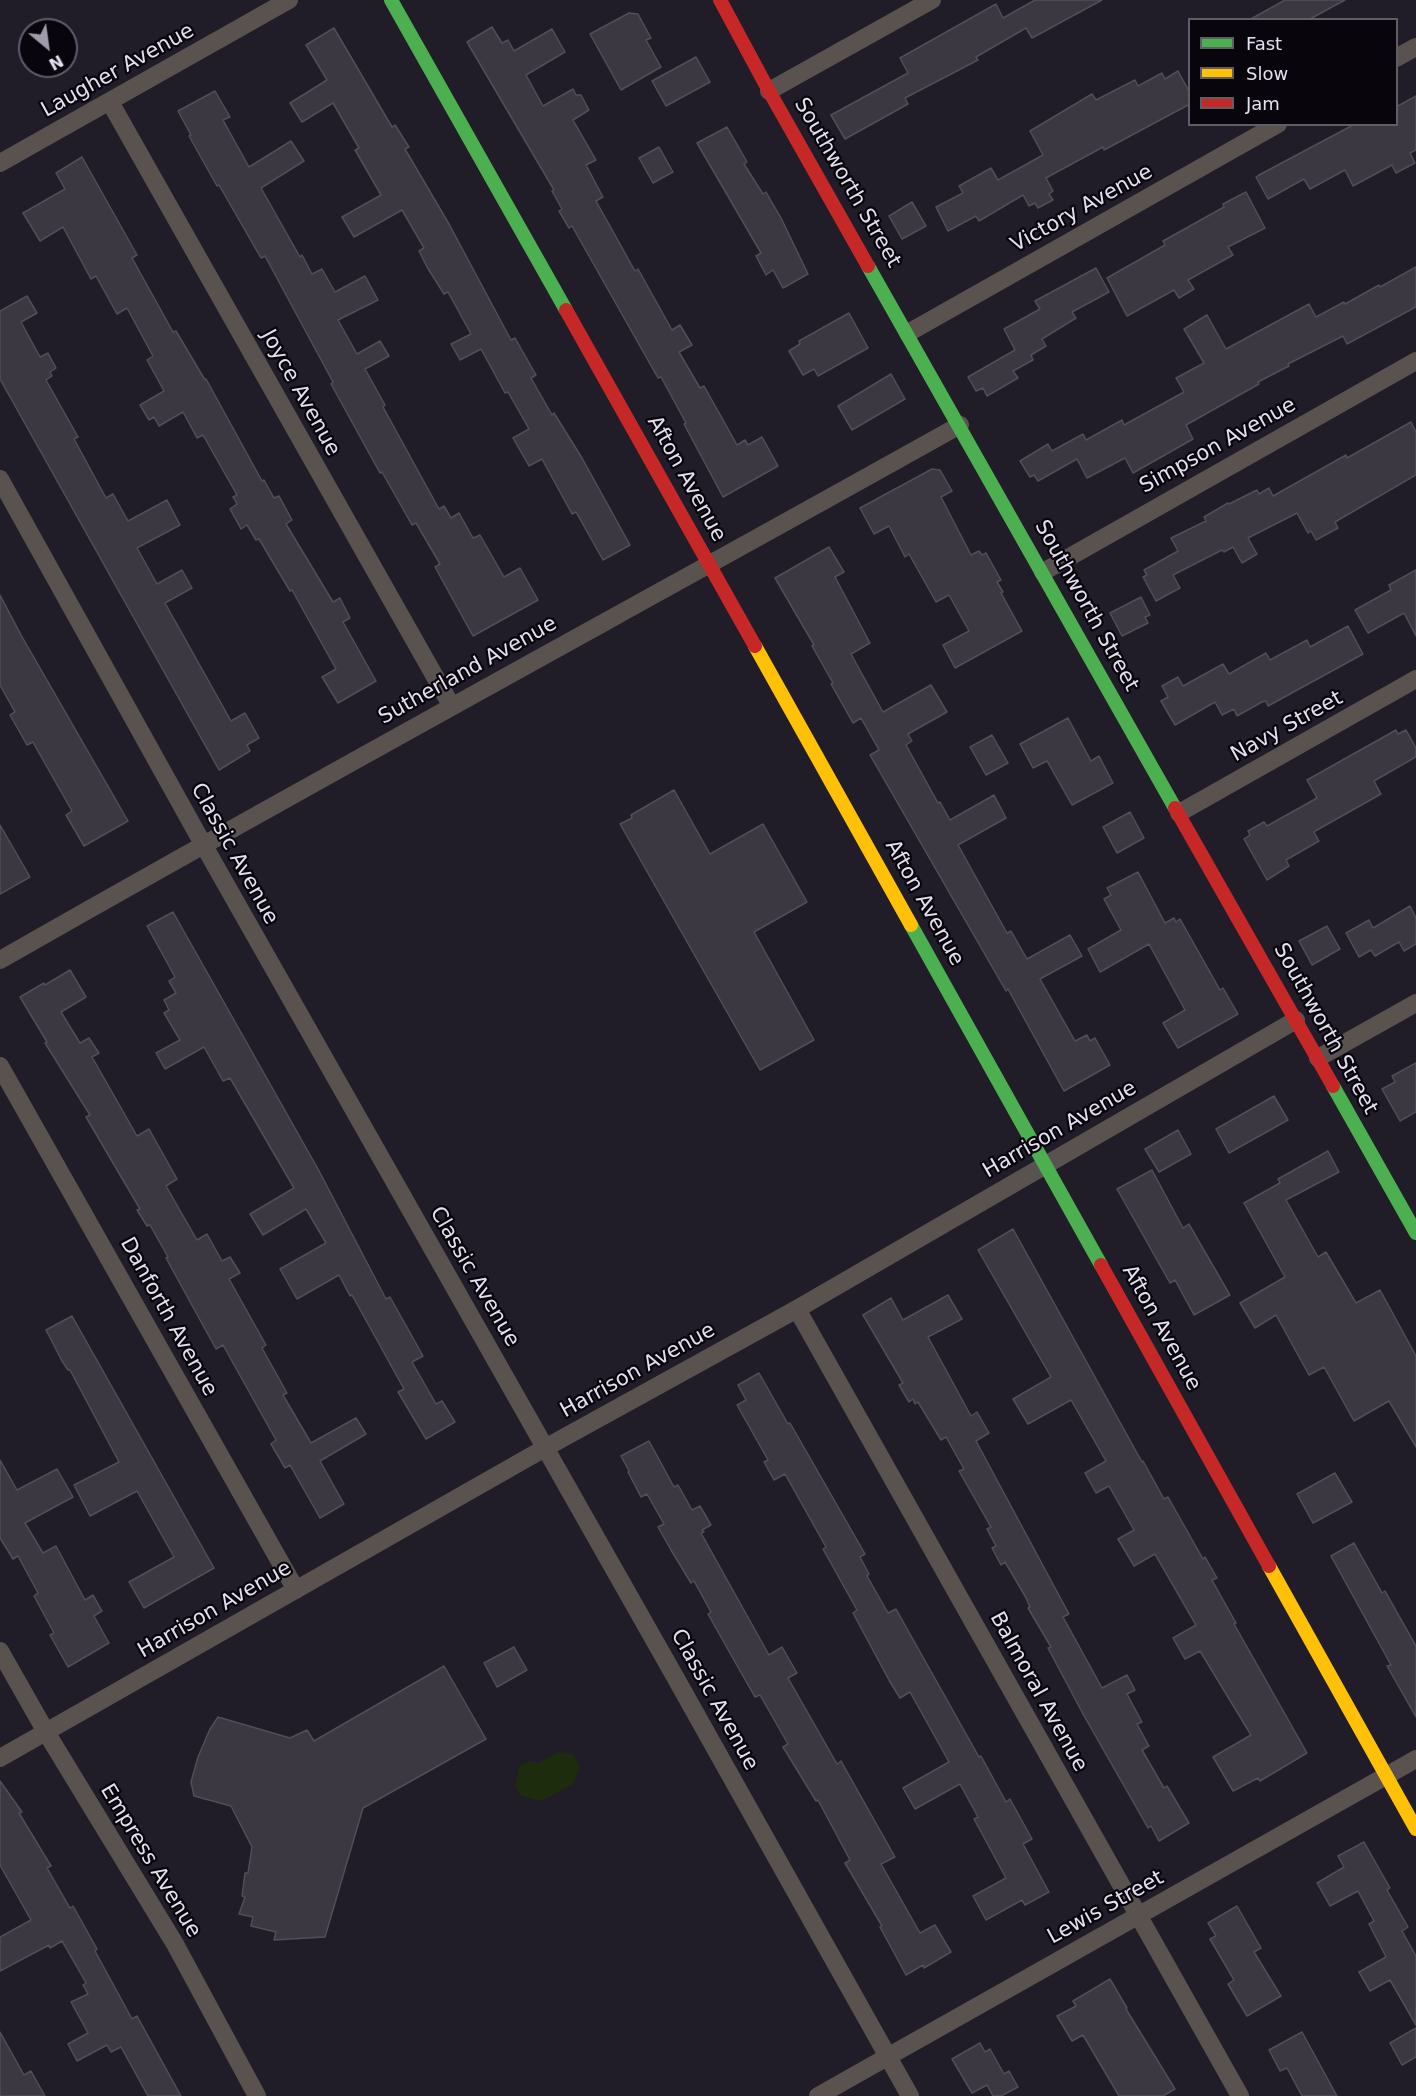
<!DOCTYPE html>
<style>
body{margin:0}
#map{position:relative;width:1416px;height:2096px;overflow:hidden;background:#201c28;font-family:"DejaVu Sans",sans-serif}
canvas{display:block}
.legend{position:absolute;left:1188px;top:18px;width:210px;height:108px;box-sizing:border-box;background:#08050d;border:2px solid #605d67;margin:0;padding:8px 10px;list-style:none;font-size:18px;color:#e4e0ef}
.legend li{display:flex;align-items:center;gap:12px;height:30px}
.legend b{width:30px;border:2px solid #605d67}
.north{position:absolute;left:18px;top:18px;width:60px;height:60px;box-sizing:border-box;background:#08050d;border:2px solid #605d67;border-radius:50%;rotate:151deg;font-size:16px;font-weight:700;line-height:24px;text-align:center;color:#e4e0ef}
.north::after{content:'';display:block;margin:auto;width:21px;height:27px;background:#9f9ba9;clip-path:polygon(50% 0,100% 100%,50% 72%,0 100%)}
</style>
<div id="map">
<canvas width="1416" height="2096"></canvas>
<ul class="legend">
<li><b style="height:8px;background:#4caf50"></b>Fast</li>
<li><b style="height:8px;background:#ffc107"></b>Slow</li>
<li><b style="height:8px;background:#c62828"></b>Jam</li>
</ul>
<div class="north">N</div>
</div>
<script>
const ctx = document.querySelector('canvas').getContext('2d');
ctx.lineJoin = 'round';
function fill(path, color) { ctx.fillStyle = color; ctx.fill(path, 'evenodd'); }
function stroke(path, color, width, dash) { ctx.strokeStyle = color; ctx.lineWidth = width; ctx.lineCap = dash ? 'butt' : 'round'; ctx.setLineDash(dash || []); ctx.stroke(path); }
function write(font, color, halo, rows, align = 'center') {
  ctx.font = font + ' "DejaVu Sans",sans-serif'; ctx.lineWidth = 4.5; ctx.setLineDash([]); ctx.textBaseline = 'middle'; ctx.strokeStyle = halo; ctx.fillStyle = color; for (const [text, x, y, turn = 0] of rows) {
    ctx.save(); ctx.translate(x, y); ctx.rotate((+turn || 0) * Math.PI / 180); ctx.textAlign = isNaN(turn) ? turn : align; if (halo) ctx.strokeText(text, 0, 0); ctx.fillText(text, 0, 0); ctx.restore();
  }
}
fill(new Path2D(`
 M559 1752 573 1754 580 1766 573 1784 542 1801 521 1796 515 1786 519 1767 529 1761 539 1763Z`), '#1d2c0c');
const building = new Path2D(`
 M1035 0H1102L1032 38 1026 28 976 57 978 60 905 98 908 104 845 139 831 115 908 73 900 58 996 4 1003 18Z
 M1285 0H1345L1308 20H1249Z
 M629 13 638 14 651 38 646 40 661 67 621 90 590 34Z
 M492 27 502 43 508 40 514 51 552 29 565 52 526 75 543 106 573 89 576 95H581L589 110 573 120 596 160 586 165 603 197 596 201 635 271 638 269 672 330 680 325 692 345 679 352 700 388 704 386 737 445 745 440 748 445 762 437 778 466 723 497 684 424 686 423 661 377 658 378 572 226 569 228 559 211 562 209 552 191 554 190 467 42Z
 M334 28 392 127 395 125 409 147 405 149 449 224 511 340 515 338 536 375 531 378 552 415 554 413 582 458 630 545 603 560 576 512 572 514 542 459 529 466 513 438 529 429 508 392 505 393 481 349 460 360 451 344 471 334 448 292 444 294 427 267 419 251 424 248 402 210 354 237 342 217 381 195 355 150 359 148 333 103 302 122 290 103 327 80 306 45Z
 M696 57 710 82 666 106 652 81Z
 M1178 71 1190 93V104L1104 150 1103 147 1046 178 1053 191 1049 194 1053 200 1038 208 1035 203 1029 206 1023 195 979 221 976 216 948 231 936 207 963 193 959 186 991 168 998 180 1043 155 1030 131 1092 94 1096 100 1135 80 1138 86 1162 73 1165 79Z
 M215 91 230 117 223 120 249 167 291 141 304 161 261 188 300 257 302 255 312 274 322 269 335 292 365 276 378 300 338 320 357 354 380 341 389 356 365 369 385 405 383 407 439 509 444 506 451 518 459 513 473 538 480 535 504 577 520 568 538 600 473 636 435 567 440 564 416 523 412 525 382 472 380 473 331 384 333 382 265 256 261 258 219 185 217 186 189 136 191 135 178 111Z
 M1416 96V150L1410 153 1415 163 1396 173 1392 165 1353 186 1345 170 1310 189 1304 179 1268 199 1256 177 1259 175 1355 124H1396V107Z
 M727 127 747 162 744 164 763 194 766 192 781 218 808 274 783 288 773 270 766 275 756 256 761 253 697 143Z
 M659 147 673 172 653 183 639 158Z
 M82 157 137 255 132 258 173 332 176 331 205 380 206 379 262 481 264 480 274 498 279 496 292 520 286 524 333 602 340 598 350 618 343 622 376 681 338 703 322 677 336 669 292 590 290 591 259 539 256 540 247 525 241 529 230 509 237 504 233 497 237 495 203 435 197 438 183 412 159 426 154 417 149 420 140 405 164 391 147 360 153 356 127 308 117 314 96 276 91 279 63 227 40 241 23 213 65 189 56 173Z
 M1246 192 1265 228 1228 247 1233 255 1188 280 1194 289 1179 298 1174 290 1127 316 1107 278 1165 245 1163 241 1224 207 1223 204Z
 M912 202 926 226 902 239 889 216Z
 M1416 267V307L1347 344 1343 336 1288 364 1289 366 1258 382 1259 384 1186 425 1193 439 1133 473 1125 458 1087 478 1077 459 1038 481 1034 475 1030 477 1020 461 1048 444 1052 451 1083 434 1086 440 1122 420 1124 425 1184 392 1176 378 1204 363 1184 329 1207 315 1226 349 1309 304 1316 317 1344 302 1345 304 1379 285 1380 287Z
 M1096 268 1109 292 1072 312 1076 318 1042 339 1046 346 1031 355 1033 360 1013 371 1018 378 987 396 983 388 976 391 968 377 1015 350 1004 329 1040 309 1035 301Z
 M27 296 37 313 21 322 40 357 48 353 56 368 50 372 52 376 46 380 78 437 74 439 106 498 113 494 128 521 167 500 180 525 137 548 157 584 182 570 192 588 165 603 231 721 245 713 259 738 247 745 250 751 219 770 0 379V311Z
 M849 313 868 348 818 376 814 369 803 375 789 351 800 344 799 341Z
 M891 374 905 399 852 430 838 406Z
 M1411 422 1416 432V475L1335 522 1338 528 1316 540 1311 531 1308 533 1297 513 1248 538 1257 554 1242 563 1233 547 1224 552 1222 550 1173 575 1180 588 1156 601 1143 577 1147 575 1144 570 1178 551 1171 538 1206 521 1204 517 1228 503 1229 504 1257 490 1259 494 1269 488 1273 496 1346 455 1347 458Z
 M932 469 940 470 952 491 941 497 971 555 979 551 982 555 986 553 1001 580 997 582 1003 592 1001 593 1022 631 955 668 943 645 969 631 949 595 936 602 909 554 905 557 889 526 874 534 860 508Z
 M829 547 844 572 835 577 870 643 851 654 883 712 931 685 947 712 908 734 912 741 906 745 938 803 940 802 950 820 994 795 1006 818 958 845 1007 933 1011 931 1027 959 1070 935 1082 956 1040 979 1075 1041 1087 1035 1090 1041 1095 1038 1110 1065 1064 1091 1008 989 1006 991 870 755 879 750 861 718 853 723 831 684 833 683 812 646 814 645 775 578Z
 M1416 570V636L1404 613 1368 633 1355 610 1391 590 1389 585Z
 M0 595 21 635 128 821 84 846 66 815 72 811 39 753 33 742 27 745 10 715 15 712 0 685Z
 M1141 597 1150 615 1145 617 1148 623 1122 636 1110 613Z
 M1348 626 1363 654 1268 706 1266 701 1262 702 1237 716 1234 709 1222 715 1215 702 1175 725 1161 701 1168 697 1162 686 1178 677 1183 686 1223 664 1229 674 1266 653 1270 660 1307 640 1310 647Z
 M1068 718 1091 761 1099 756 1113 783 1072 805 1047 761 1033 768 1020 744Z
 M1396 730 1398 734 1406 730 1416 748V757L1374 781 1381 794 1317 830 1314 832 1319 841 1286 860 1289 866 1267 880 1244 839 1250 835 1248 831 1264 822 1267 826 1317 798 1307 780Z
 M992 735 1008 763 986 775 970 747Z
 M674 790 710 854 763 824 807 902 754 932 814 1040 760 1070 620 824 632 818 631 815Z
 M1130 812 1144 838 1117 853 1103 827Z
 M0 825 30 877 0 894Z
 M1138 872 1165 923 1174 918 1176 922 1180 919 1220 990 1223 988 1238 1014 1178 1048 1163 1023 1185 1010 1149 944 1100 972 1088 949 1121 930 1104 899 1111 895 1107 888Z
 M1410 906 1416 918V944L1404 951 1399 942 1375 956 1371 950 1359 957 1346 933 1369 920 1373 928Z
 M173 912 318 1169 386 1299 390 1297 423 1356 412 1362 436 1404 442 1401 455 1422 426 1439 398 1392 404 1389 352 1295 350 1296 339 1275 297 1299 280 1269 326 1243 306 1209 263 1235 250 1214 294 1188 230 1078 223 1081 204 1047 165 1069 156 1053 180 1040 164 1013 169 1010 164 1000 176 993 169 981 175 977 147 926Z
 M1327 926 1340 949 1312 965 1299 941Z
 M70 970 86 997 61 1012 80 1043 89 1038 99 1053 92 1057 137 1136 149 1129 177 1179 166 1186 197 1240 207 1234 222 1261 230 1257 240 1273 229 1279 266 1345 262 1348 287 1393 283 1395 311 1443 356 1418 366 1434 320 1461 344 1504 320 1518 290 1465 285 1468 271 1444 276 1440 223 1345 216 1349 166 1258 168 1257 150 1225 147 1226 137 1210 140 1209 86 1117 90 1115 45 1043 47 1042 20 997 44 983 45 985Z
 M1416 1063V1112L1400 1121 1382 1089 1395 1082 1392 1076Z
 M1274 1096 1288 1120 1229 1153 1216 1129Z
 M1178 1130 1191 1154 1159 1172 1145 1149Z
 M1328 1151 1339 1172 1286 1200 1318 1257 1326 1252 1356 1303 1380 1290 1416 1356V1447L1389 1401 1354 1421 1324 1367 1309 1375 1276 1315 1255 1328 1240 1303 1285 1277 1244 1203 1280 1183 1278 1179Z
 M1152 1170 1183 1228 1189 1224 1230 1295 1194 1315 1175 1280 1170 1283 1117 1189Z
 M1013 1229 1142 1462 1143 1461 1164 1499 1168 1497 1203 1559 1205 1557 1217 1578 1212 1580 1236 1623 1234 1624 1307 1753 1260 1781 1258 1778 1233 1791 1213 1757 1251 1735 1200 1651 1185 1659 1173 1638 1196 1625 1155 1554 1134 1566 1118 1539 1134 1530 1109 1486 1096 1493 1085 1473 1106 1461 1071 1400 1028 1424 1013 1399 1051 1377 978 1250Z
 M948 1295 962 1319 928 1337 971 1416 977 1412 989 1433 976 1441 1069 1614 1063 1617 1102 1688 1127 1675 1135 1690 1127 1694 1142 1722 1137 1724 1149 1746 1142 1750 1164 1788 1167 1786 1189 1823 1159 1841 1151 1826 1148 1828 1083 1714 1048 1648 1051 1647 1028 1608 1030 1607 1025 1596 1005 1562 1001 1565 992 1548 996 1546 987 1529 991 1527 959 1471 964 1469 946 1437 941 1440 918 1402 915 1404 913 1399 909 1402 899 1385 903 1383 863 1315 891 1298 903 1320Z
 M72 1316 214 1568 144 1608 129 1582 174 1557 137 1491 90 1516 74 1485 119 1462 70 1370H68L62 1361 46 1330Z
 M759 1373 788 1424 790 1423 865 1554 860 1557 869 1574 867 1576 888 1613 896 1609 979 1757 981 1756 1006 1802 1010 1799 1032 1839 1023 1844 1049 1892 1025 1905 1022 1900 986 1920 973 1896 1006 1878 974 1819 978 1817 960 1784 915 1809 903 1788 949 1762 910 1692 900 1698 890 1682 853 1613 857 1610 823 1549 826 1547 785 1474 774 1480 764 1462 768 1460 737 1405 746 1400 738 1385Z
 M649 1441 674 1487 678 1485 692 1510 700 1506 711 1525 702 1530 704 1532 701 1533 769 1655 782 1647 797 1673 788 1678 837 1764 841 1761 895 1857 881 1864 920 1933 935 1925 951 1952 924 1968 923 1965 906 1975 880 1927 882 1926 845 1863 850 1860 818 1800 816 1801 783 1747 788 1744 760 1695 755 1697 735 1662 708 1614 711 1612 694 1581 691 1583 671 1550 658 1527 664 1524 647 1494 641 1497 628 1472 629 1471 621 1456Z
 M0 1460 17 1490 57 1469 73 1497 25 1523 43 1553 56 1546 85 1600 93 1595 102 1611 94 1616 109 1643 68 1667 50 1635 54 1633 34 1596 38 1593 18 1556 13 1559 0 1538Z
 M1335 1473 1352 1502 1313 1523 1297 1494Z
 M1354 1543 1382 1593 1385 1591 1416 1646V1717L1387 1666 1391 1665 1331 1556Z
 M514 1647 527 1670 497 1687 484 1663Z
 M444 1666 486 1739 363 1808 325 1937 274 1940 276 1932 251 1926 253 1917 239 1914 245 1897 242 1896 245 1873H248L252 1847 231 1806 194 1796 191 1782 198 1757 210 1729 218 1717 290 1738 307 1730 314 1741Z
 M0 1781 22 1812 19 1813 51 1866 47 1868 70 1908 73 1906 97 1949 95 1951 132 2019 137 2016 181 2096H148L121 2047 111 2052 107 2045 77 2061 68 2044 88 2033 71 2002 88 1994 83 1985 86 1983 62 1941 50 1948 49 1945 0 1971V1937L31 1920 0 1865Z
 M1364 1842 1390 1888 1387 1890 1408 1927 1402 1931 1416 1956V2025L1390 1980 1370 1991 1359 1972 1386 1957 1369 1924 1374 1921 1358 1891 1330 1906 1317 1883 1344 1867 1338 1856Z
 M1237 1906 1261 1948 1254 1952 1281 1996 1247 2016 1228 1984 1234 1980 1210 1939 1216 1936 1208 1923Z
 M1110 1979 1127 2008 1126 2009 1175 2089 1163 2096H1119L1083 2035 1072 2041 1057 2016 1076 2006 1073 2001Z
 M1416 2028V2057L1402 2065 1390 2043Z
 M0 2032 24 2075 31 2071 45 2096H0Z
 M1302 2032 1337 2096H1302L1287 2068 1280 2071 1269 2050Z
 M980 2043 985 2052 990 2049 1004 2074 1009 2071 1018 2087 1001 2096H993L987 2085 972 2093 952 2059Z`);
fill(building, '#3c3842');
stroke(building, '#514e58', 1.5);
stroke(new Path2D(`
 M1396 58 1416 47
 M769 91 932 0
 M110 102 451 705
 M0 163 289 0
 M908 333 1278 124
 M0 479 203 844 674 1675 910 2096
 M1043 572 1416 361
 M1179 813 1416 679
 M0 960C318 778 640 604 960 425
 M1318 1058 1416 1003
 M0 1066 296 1590
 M797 1309 1240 2096
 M0 1651 46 1732 175 1944 257 2096
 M0 1758 545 1448 797 1309 1296 1020
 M818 2096 1416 1759`), '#5a524e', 18);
stroke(new Path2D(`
 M391 0 566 310
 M868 266 1175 808
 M911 925 1101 1265
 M1333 1086 1416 1233`), '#4caf50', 14);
stroke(new Path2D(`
 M755 646 911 925
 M1269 1566 1416 1829`), '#ffc107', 14);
stroke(new Path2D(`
 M720 0 769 91 868 266
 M566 310 755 646
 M1175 808 1333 1086
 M1101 1265 1269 1566`), '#c62828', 14);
write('21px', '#e4e0ef', '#08050d', [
 ["Laugher Avenue",118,71,-29],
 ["Southworth Street",847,183,60],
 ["Victory Avenue",1082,209,-29],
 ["Joyce Avenue",300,393,61],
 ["Simpson Avenue",1218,446,-29],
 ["Afton Avenue",686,479,61],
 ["Southworth Street",1086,606,61],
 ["Sutherland Avenue",468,671,-29],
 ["Navy Street",1287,727,-29],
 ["Classic Avenue",234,854,61],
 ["Afton Avenue",924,903,61],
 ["Southworth Street",1325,1029,61],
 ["Harrison Avenue",1060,1130,-30],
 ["Classic Avenue",474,1277,60],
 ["Danforth Avenue",168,1317,61],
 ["Afton Avenue",1161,1328,61],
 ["Harrison Avenue",638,1371,-29],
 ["Harrison Avenue",215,1610,-30],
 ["Balmoral Avenue",1038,1692,61],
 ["Classic Avenue",714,1700,61],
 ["Empress Avenue",150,1861,59],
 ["Lewis Street",1106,1908,-29]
]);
</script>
